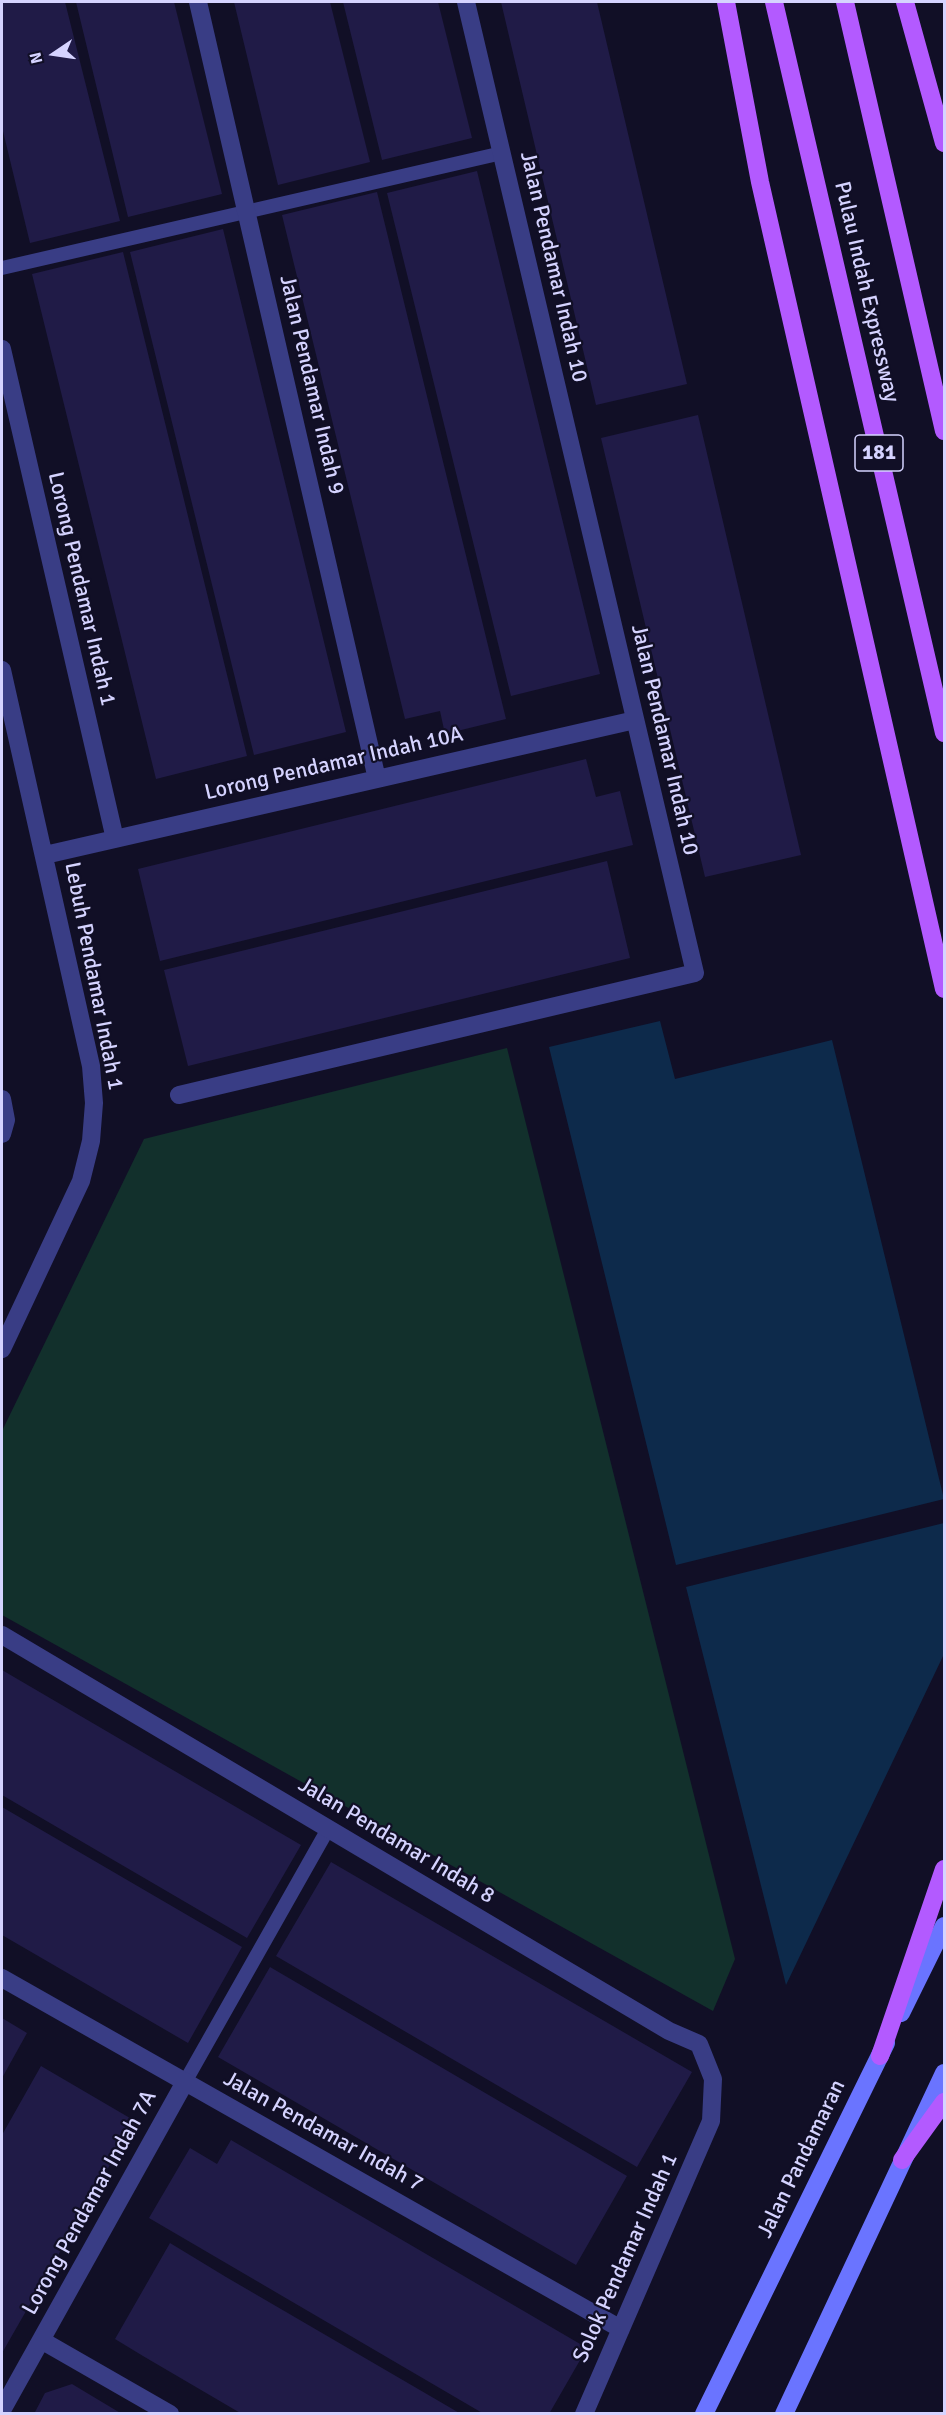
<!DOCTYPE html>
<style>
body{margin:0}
#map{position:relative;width:946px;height:2415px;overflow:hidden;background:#110f26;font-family:Signika,sans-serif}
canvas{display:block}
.frame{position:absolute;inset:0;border:3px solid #d5d3ff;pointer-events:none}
.north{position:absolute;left:24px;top:24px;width:60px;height:60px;-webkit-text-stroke:4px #110f26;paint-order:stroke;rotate:257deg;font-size:16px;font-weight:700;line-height:24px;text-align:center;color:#d5d3ff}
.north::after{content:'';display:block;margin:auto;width:21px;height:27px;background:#d5d3ff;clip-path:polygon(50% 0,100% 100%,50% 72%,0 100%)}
</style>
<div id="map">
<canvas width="946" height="2415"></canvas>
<div class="frame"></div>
<div class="north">N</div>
</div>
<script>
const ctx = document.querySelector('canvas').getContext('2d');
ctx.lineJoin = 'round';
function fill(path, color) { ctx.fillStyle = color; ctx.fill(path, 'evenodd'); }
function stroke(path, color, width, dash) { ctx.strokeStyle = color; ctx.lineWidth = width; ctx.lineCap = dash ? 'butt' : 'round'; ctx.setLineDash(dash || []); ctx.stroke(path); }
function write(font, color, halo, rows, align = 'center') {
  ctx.font = font + ' Signika,sans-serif'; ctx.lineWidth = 4.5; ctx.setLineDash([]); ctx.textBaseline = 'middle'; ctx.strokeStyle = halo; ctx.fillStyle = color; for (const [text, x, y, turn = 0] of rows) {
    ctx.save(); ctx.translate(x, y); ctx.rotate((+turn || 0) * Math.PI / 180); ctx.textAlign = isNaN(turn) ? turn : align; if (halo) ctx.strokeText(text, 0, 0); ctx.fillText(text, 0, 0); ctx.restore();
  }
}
fill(new Path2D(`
 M507 1048 735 1959 713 2011 2 1615V1431L144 1139Z`), '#12302c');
fill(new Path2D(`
 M660 1021 675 1079 832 1040 944 1499 676 1565 549 1047Z
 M944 1523V1654L786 1985 686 1587Z`), '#0d2a4b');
fill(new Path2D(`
 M2 2H65L120 221 30 243 2 127Z
 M76 2H174L222 194 128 217Z
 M234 2H330L370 162 278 185Z
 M343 2H438L472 138 382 160Z
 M501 2H597L687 384 596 405Z
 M477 171 600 674 511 696 387 193Z
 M377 192 506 719 445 734 440 711 405 719 282 215Z
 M223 229 346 732 254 755 130 252Z
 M123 252 247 756 156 779 32 274Z
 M698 415 801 855 705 877 601 438Z
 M586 759 596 797 620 791 633 845 160 961 138 869Z
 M607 861 630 958 188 1066 164 970Z
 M2 1670 301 1845 247 1938 2 1795Z
 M2 1807 242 1947 188 2043 2 1935Z
 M331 1862 692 2072 637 2167 276 1956Z
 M270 1967 627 2176 576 2265 218 2057Z
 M2 2018 27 2033 2 2078Z
 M41 2066 135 2121 2 2353V2135Z
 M231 2140 587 2348 549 2414H484L149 2218 190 2148 217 2164Z
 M170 2243 226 2277 461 2414H242L143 2356 115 2339Z
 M72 2384 122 2414H34L45 2393Z`), '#201b47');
stroke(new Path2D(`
 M2 268 502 153
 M185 2082 328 1829`), '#393d85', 14);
stroke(new Path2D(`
 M198 2 377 779
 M2 349 115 839
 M2 670 91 1066 94 1103 91 1141 81 1181 2 1349
 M45 855 635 720
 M179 1095 695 973 466 2
 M2 1099 6 1120 2 1134
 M2 1635 669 2031 699 2044 713 2079 711 2121 584 2414
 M2 1978 621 2329
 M41 2340 170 2414
 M2 2410 185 2082`), '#393d85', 18);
stroke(new Path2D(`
 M901 2013 944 1926
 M704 2414 886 2043
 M784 2414 944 2073`), '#6a74ff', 18);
stroke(new Path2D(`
 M726 2 760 182 944 989
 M774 2 944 733
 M845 2 944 431
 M905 2 944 143
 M880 2056 944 1869
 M902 2160 944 2102`), '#b35aff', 18);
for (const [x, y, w] of [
 [879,453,48]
]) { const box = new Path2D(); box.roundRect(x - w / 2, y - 18, w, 36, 4.5); ctx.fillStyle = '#110f26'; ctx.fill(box); stroke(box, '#d5d3ff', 1.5); }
write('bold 21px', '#d5d3ff', null, [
 ["181",879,453]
]);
write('22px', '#d5d3ff', '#110f26', [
 ["Jalan Pendamar Indah 10",553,267,77],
 ["Pulau Indah Expressway",866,292,77],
 ["Jalan Pendamar Indah 9",311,385,77],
 ["Lorong Pendamar Indah 1",81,589,77],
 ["Jalan Pendamar Indah 10",664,740,77],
 ["Lorong Pendamar Indah 10A",334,764,-13],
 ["Lebuh Pendamar Indah 1",93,976,79],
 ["Jalan Pendamar Indah 8",396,1841,31],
 ["Jalan Pendamar Indah 7",323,2132,29],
 ["Jalan Pandamaran",802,2159,-64],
 ["Lorong Pendamar Indah 7A",90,2203,-61],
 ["Solok Pendamar Indah 1",626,2258,-66]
]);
</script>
